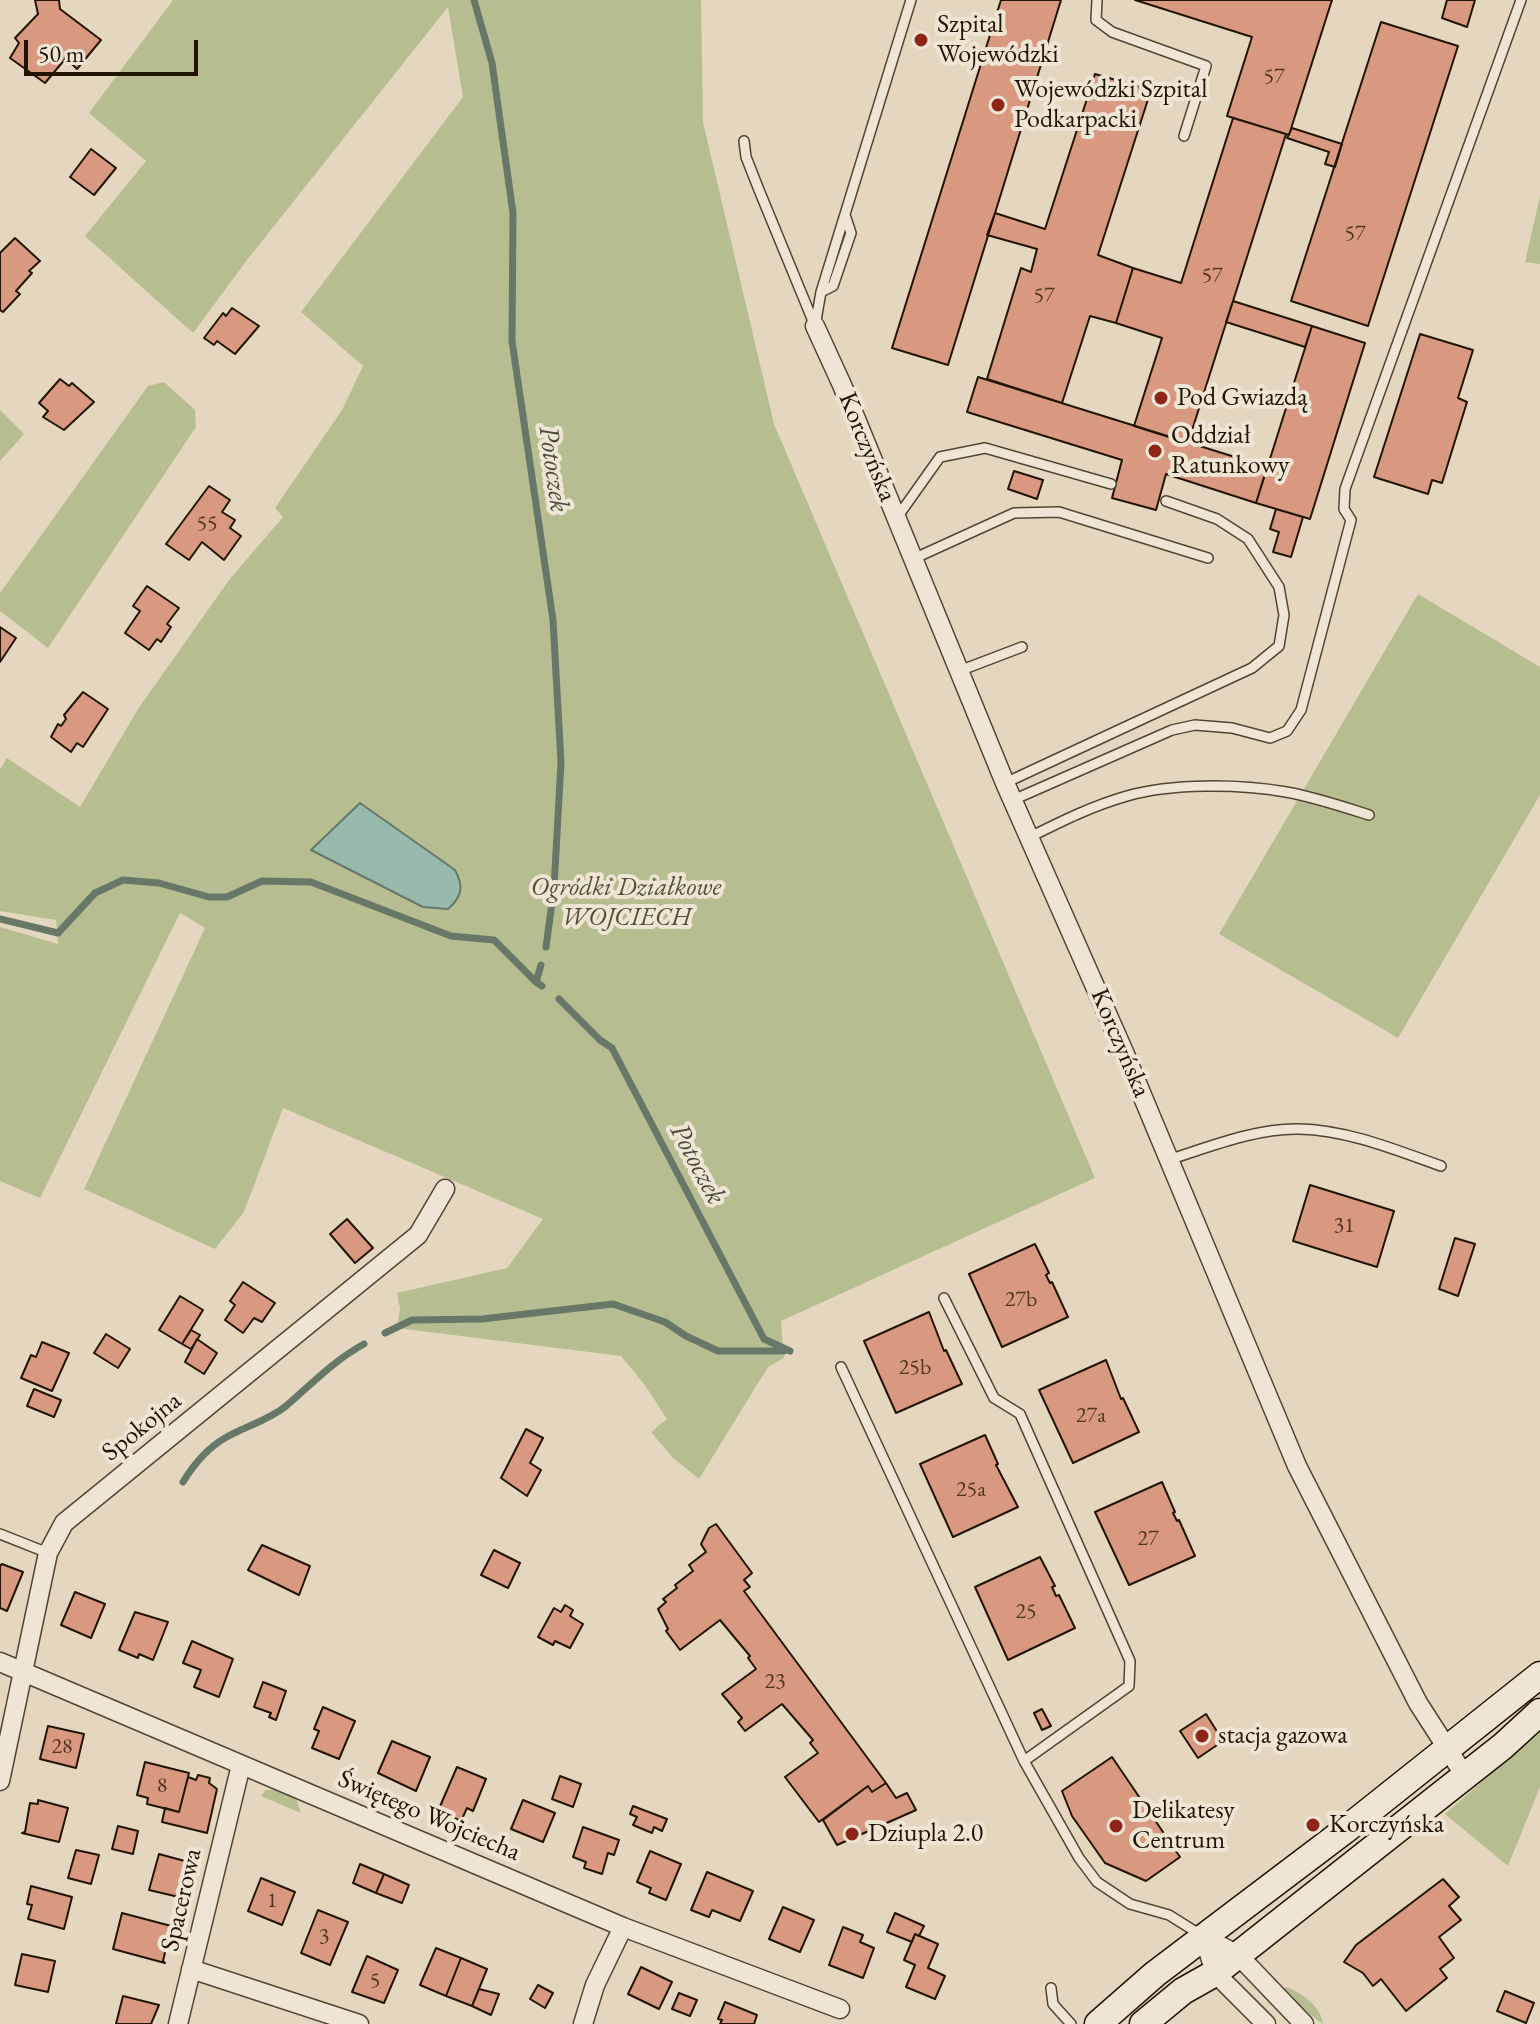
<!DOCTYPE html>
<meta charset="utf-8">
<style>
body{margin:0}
#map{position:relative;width:1540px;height:2024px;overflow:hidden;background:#e5d7bf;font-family:"EB Garamond",serif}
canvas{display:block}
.scale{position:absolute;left:24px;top:40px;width:174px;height:36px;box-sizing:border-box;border:4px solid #211403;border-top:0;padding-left:10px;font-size:24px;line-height:28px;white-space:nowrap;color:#211403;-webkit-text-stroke:6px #eee5d5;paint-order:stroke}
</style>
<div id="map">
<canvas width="1540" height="2024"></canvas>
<div class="scale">50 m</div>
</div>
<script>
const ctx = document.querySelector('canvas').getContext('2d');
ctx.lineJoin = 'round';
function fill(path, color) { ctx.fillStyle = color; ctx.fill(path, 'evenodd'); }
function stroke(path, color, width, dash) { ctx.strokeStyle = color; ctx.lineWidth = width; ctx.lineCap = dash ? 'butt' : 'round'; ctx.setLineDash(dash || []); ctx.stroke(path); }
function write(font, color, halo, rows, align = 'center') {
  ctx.font = font + ' "EB Garamond",serif'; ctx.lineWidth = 8; ctx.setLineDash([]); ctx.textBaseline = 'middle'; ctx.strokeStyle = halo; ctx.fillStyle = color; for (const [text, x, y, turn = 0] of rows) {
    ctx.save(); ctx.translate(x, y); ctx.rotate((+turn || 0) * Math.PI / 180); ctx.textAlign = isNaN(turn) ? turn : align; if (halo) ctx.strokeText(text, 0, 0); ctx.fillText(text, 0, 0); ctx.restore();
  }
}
fill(new Path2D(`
 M173 0H701L703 122 774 424 1095 1178 781 1321 784 1358 768 1367 699 1479 672 1457 651 1432 667 1419 644 1384 621 1356 397 1328 400 1309 397 1293 507 1268 543 1219 283 1108 244 1212 215 1249 84 1189 205 928 180 913 40 1198 0 1181V927L58 944 56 920 0 911V769L7 758 80 807 138 709 229 580 283 517 275 508 342 410 363 366 301 312 463 97 448 7 247 260 193 333 85 236 146 161 89 113Z
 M1540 196V264L1525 262Z
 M164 382 195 410 196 427 48 648 0 611V593L148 386Z
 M0 410 24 434 0 461Z
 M1418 594 1540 667V795L1398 1038 1219 934Z
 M1540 1731V1787L1508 1866 1445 1814Z
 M286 1789 295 1796 301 1813 261 1796 266 1790Z
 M1286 1987C1301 1992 1322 2007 1323 2024L1293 2002 1283 1989Z`), '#b6be91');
const water = new Path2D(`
 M360 803 455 870C464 886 462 897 448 909L423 907 311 850Z`);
fill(water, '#97baac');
stroke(water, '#687868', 2);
stroke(new Path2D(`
 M474 0 492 63 513 213 512 341 553 620 561 762 554 888 546 947
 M0 919 58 933 95 893 123 880 159 883 209 897H227L262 881 311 882 451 936 494 940 536 982
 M541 965 536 982 542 986
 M559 999 600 1040 612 1048 764 1339 790 1351
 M385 1333 412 1320 482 1319 613 1304 665 1322 686 1336 718 1351H784
 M183 1482C194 1464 206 1449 225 1438 245 1426 268 1421 286 1406 312 1384 333 1361 364 1344`), '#687868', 7);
const building = new Path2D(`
 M35 0H59L60 9 101 40 77 69 66 58 45 83 10 58 19 43 15 38 38 14Z
 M1001 0H1061L948 365 892 348Z
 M1135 0H1332L1289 135 1227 116 1252 37Z
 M1447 0H1475L1467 27 1442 18Z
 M1381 22 1458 46 1368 326 1291 301Z
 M1095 74 1151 90 1098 255 1133 268 1116 323 1090 316 1062 403 987 379 1021 268 1031 272 1037 249 987 235 995 213 1045 229Z
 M1233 118 1286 134 1188 443 1134 426 1162 338 1116 323 1133 268 1181 283Z
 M1292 128 1342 144 1335 167 1325 164 1329 152 1287 138Z
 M91 149 116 168 94 195 70 177Z
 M15 238 40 261 29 271 32 273 16 291 20 294 3 312 0 310V253Z
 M1233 301 1312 326 1305 347 1226 322Z
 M232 308 259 326 235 354 217 341 214 345 204 338 223 313 226 316Z
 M1312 326 1365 343 1310 519 1256 503Z
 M1420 334 1473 350 1458 398 1467 402 1442 483 1432 480 1428 494 1374 477Z
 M978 377 1267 467 1256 503 1166 474 1156 510 1112 498 1122 460 967 412Z
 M60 379 69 386 72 383 94 402 64 430 43 417 48 411 39 403Z
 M1014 471 1043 480 1037 499 1008 489Z
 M209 486 230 500 222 512 235 520 230 528 241 536 224 560 202 542 189 560 166 544Z
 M1276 509 1303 517 1291 557 1273 552 1279 532 1270 529Z
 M147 586 179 608 167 624 171 627 161 642 157 639 149 650 125 633 140 611 133 606Z
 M0 627 16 638 0 662Z
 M83 692 108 709 83 747 77 743 71 752 51 737 58 724 61 726 66 719 64 715Z
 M1310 1185 1394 1211 1377 1267 1293 1241Z
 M347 1219 373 1248 355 1263 330 1234Z
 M1455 1238 1475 1244 1458 1296 1439 1289Z
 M1035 1244 1049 1273 1046 1275 1050 1283 1052 1282 1068 1317 1002 1347 969 1274Z
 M243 1282 275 1303 262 1322 254 1318 243 1333 225 1320 235 1305 230 1301Z
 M180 1296 203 1310 182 1344 159 1330Z
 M929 1312 944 1351 946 1350 962 1384 896 1413 864 1341Z
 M191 1330 200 1335 191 1349 182 1344Z
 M106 1334 130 1349 118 1368 94 1353Z
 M197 1339 217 1353 204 1374 185 1362Z
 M42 1342 69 1353 52 1391 21 1378 31 1355 36 1357Z
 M1106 1360 1121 1399 1123 1398 1139 1432 1073 1463 1039 1390Z
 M34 1389 61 1400 54 1417 27 1406Z
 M526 1429 543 1438 530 1463 541 1470 527 1496 501 1478Z
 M985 1435 998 1464 996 1465 1018 1507 953 1537 920 1464Z
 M1162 1482 1175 1512 1173 1513 1177 1521 1179 1520 1195 1556 1129 1585 1095 1512Z
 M716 1524 752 1573 744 1580 750 1587 744 1591 886 1783 872 1792 868 1786 819 1822 785 1777 818 1753 810 1743 813 1740 782 1704 745 1731 738 1722 742 1718 722 1694 756 1669 748 1658 750 1656 720 1620 680 1650 666 1631 668 1629 658 1609 666 1602 663 1599 677 1588 675 1585 693 1571 689 1565 706 1552 701 1544 709 1528Z
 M262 1545 310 1566 299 1595 248 1570Z
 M494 1550 520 1563 508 1588 481 1575Z
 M1040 1557 1055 1586 1052 1587 1056 1596 1059 1595 1075 1628 1008 1660 975 1587Z
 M2 1564 23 1572 7 1611 0 1608V1566Z
 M75 1592 105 1604 91 1638 61 1625Z
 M565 1605 573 1610 570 1616 583 1624 570 1648 555 1641 553 1645 538 1637 554 1608 561 1612Z
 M135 1612 168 1622 153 1660 139 1654 138 1658 119 1650Z
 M192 1641 233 1659 219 1697 194 1687 201 1670 183 1663Z
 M263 1682 286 1691 276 1720 269 1717 271 1713 254 1707Z
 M323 1707 355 1721 339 1759 312 1748 319 1731 314 1729Z
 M1042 1709 1051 1726 1042 1730 1034 1713Z
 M1206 1714 1223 1741 1198 1758 1180 1731Z
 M48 1726 84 1734 76 1768 40 1759Z
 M392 1741 430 1757 416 1791 378 1773Z
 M1112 1757 1180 1857 1146 1881 1105 1863 1072 1816 1062 1791Z
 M145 1762 189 1773 179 1812 147 1804 148 1798 137 1795Z
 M457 1767 486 1779 473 1811 467 1808 461 1821 438 1811Z
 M198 1775 210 1778 209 1783 217 1789 207 1833 162 1822 165 1808 179 1812 188 1777 196 1780Z
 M560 1776 581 1784 573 1807 552 1799Z
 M886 1783 896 1798 907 1793 916 1810 837 1845 823 1820 868 1786 872 1792Z
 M38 1800 68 1808 59 1842 22 1833 25 1832 30 1803 38 1804Z
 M523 1800 555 1813 543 1842 511 1829Z
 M633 1806 667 1819 662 1831 654 1827 652 1833 633 1825 637 1817 630 1814Z
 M118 1826 138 1831 133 1854 112 1849Z
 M583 1827 619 1840 614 1855 608 1853 602 1874 584 1868 586 1862 573 1857Z
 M76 1850 99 1855 91 1884 68 1878Z
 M650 1851 681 1864 666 1900 649 1893 651 1888 637 1882Z
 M159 1854 192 1863 183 1898 149 1890Z
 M360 1864 384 1874 376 1893 353 1883Z
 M707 1872 753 1891 740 1921 712 1910 709 1917 691 1910Z
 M384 1874 409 1885 402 1903 376 1893Z
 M261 1878 295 1892 282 1925 248 1911Z
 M1443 1879 1459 1897 1449 1906 1461 1920 1439 1937 1454 1958 1440 1969 1447 1978 1406 2011 1381 1979 1373 1986 1363 1973 1344 1962 1356 1945Z
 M31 1886 72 1897 64 1929 28 1919 32 1905 27 1904Z
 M783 1907 814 1920 800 1952 769 1939Z
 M318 1910 348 1922 330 1965 301 1953Z
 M122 1913 175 1927 169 1949 166 1948 163 1961 165 1963 113 1949Z
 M895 1913 924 1926 919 1936 915 1934 912 1942 887 1932Z
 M843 1927 863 1935 860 1942 874 1948 863 1978 829 1965Z
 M915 1934 938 1944 928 1968 945 1976 935 1999 906 1987 915 1965 904 1960Z
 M436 1948 461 1958 446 1996 420 1985Z
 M22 1954 55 1961 48 1992 15 1985Z
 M367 1956 398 1970 384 2003 352 1992Z
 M461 1958 487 1969 472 2006 446 1996Z
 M641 1967 672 1982 659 2009 628 1994Z
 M538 1985 553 1993 545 2008 530 1999Z
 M479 1989 499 1994 491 2015 472 2006Z
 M1505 1991 1534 2003 1526 2023 1497 2011Z
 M679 1993 697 2000 690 2016 672 2009Z
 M123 1996 159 2005 151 2024H116Z
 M725 2002 757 2015 754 2024H720L722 2020 718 2019Z`);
fill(building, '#d99981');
stroke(building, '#211403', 2);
const service = new Path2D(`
 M1097 0 1096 20 1112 32 1206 66 1184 136
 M744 141 746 157 759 190 815 326
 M821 292 833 286 851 233 845 215
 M815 326 821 292 911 0
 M896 519 940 457 985 448 1111 484
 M913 559 1014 513 1059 512 1208 558
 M959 671 1022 647
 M1005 783 1252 668 1279 646 1284 615 1279 587 1248 539 1217 519 1166 501
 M1013 800 1172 730 1195 725 1232 728 1270 738 1287 731 1301 710 1351 520 1344 509 1345 489 1521 0
 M1030 837C1062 821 1092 806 1127 796 1172 783 1239 784 1286 792 1314 797 1341 806 1369 815
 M1168 1160C1209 1147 1256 1128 1299 1129 1348 1130 1396 1150 1441 1166
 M944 1298 994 1398 1020 1414 1130 1661 1129 1686 1024 1761
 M841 1367 1024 1761 1079 1858 1097 1882 1130 1904 1169 1915 1201 1935
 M0 1534 48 1553
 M1051 1988 1053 2004 1071 2024`);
const minor = new Path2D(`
 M815 326 842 385 1005 783 1124 1052 1297 1466 1418 1703 1465 1776
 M0 1662 623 1927 840 2009
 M0 1781 48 1553 64 1523 418 1235 445 1189
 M1204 1937 1238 1955 1304 2024
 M1204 1937 1215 1973 1266 2024
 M191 1969 359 2024
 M178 2024 241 1765
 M583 2024 595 1985 623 1927`);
const secondary = new Path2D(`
 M1098 2024 1155 1974 1344 1831 1540 1675
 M1143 2024 1183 1991 1215 1973 1238 1955 1503 1746 1540 1712`);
stroke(service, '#524532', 12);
stroke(minor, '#524532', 21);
stroke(secondary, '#211403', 29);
stroke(service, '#eee5d5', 9);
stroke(minor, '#eee5d5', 18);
stroke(secondary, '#eee5d5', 26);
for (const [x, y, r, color] of [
 [921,40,8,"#8f2418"],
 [998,105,8,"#8f2418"],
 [1161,398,8,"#8f2418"],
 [1155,451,8,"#8f2418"],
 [1202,1736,8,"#8f2418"],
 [1313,1825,8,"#8f2418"],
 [1116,1826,8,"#8f2418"],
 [852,1834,8,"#8f2418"]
]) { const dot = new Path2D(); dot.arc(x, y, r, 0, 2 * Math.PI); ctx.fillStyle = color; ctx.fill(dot); stroke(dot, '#eee5d5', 3); }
write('22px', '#4f3522', null, [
 ["57",1274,77],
 ["57",1355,234],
 ["57",1212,276],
 ["57",1044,296],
 ["55",207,524],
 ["31",1344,1226],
 ["27b",1021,1300],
 ["25b",915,1368],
 ["27a",1091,1416],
 ["25a",971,1490],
 ["27",1148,1539],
 ["25",1026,1612],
 ["23",775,1682],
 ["28",62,1747],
 ["8",162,1786],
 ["1",272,1901],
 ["3",324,1937],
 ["5",375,1981]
]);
write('26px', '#211403', '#eee5d5', [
 ["Szpital",937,25],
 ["Wojewódzki",937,55],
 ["Wojewódzki Szpital",1014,90],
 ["Podkarpacki",1014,120],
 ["Pod Gwiazdą",1177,398],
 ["Oddział",1171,436],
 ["Ratunkowy",1171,466],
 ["stacja gazowa",1218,1736],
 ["Delikatesy",1132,1811],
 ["Centrum",1132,1841],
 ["Korczyńska",1329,1825],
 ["Dziupla 2.0",868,1834]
], 'left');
write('26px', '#211403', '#eee5d5', [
 ["Korczyńska",867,447,68],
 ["Korczyńska",1120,1043,67],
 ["Spokojna",142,1427,-39],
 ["Świętego Wojciecha",429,1816,23],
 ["Spacerowa",182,1900,-77]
]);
write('italic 26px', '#555035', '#eee5d5', [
 ["Ogródki Działkowe",626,888],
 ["WOJCIECH",626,918]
]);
write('italic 28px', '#4a4e3e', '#eee5d5', [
 ["Potoczek",553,469,82],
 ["Potoczek",697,1164,62]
]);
</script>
